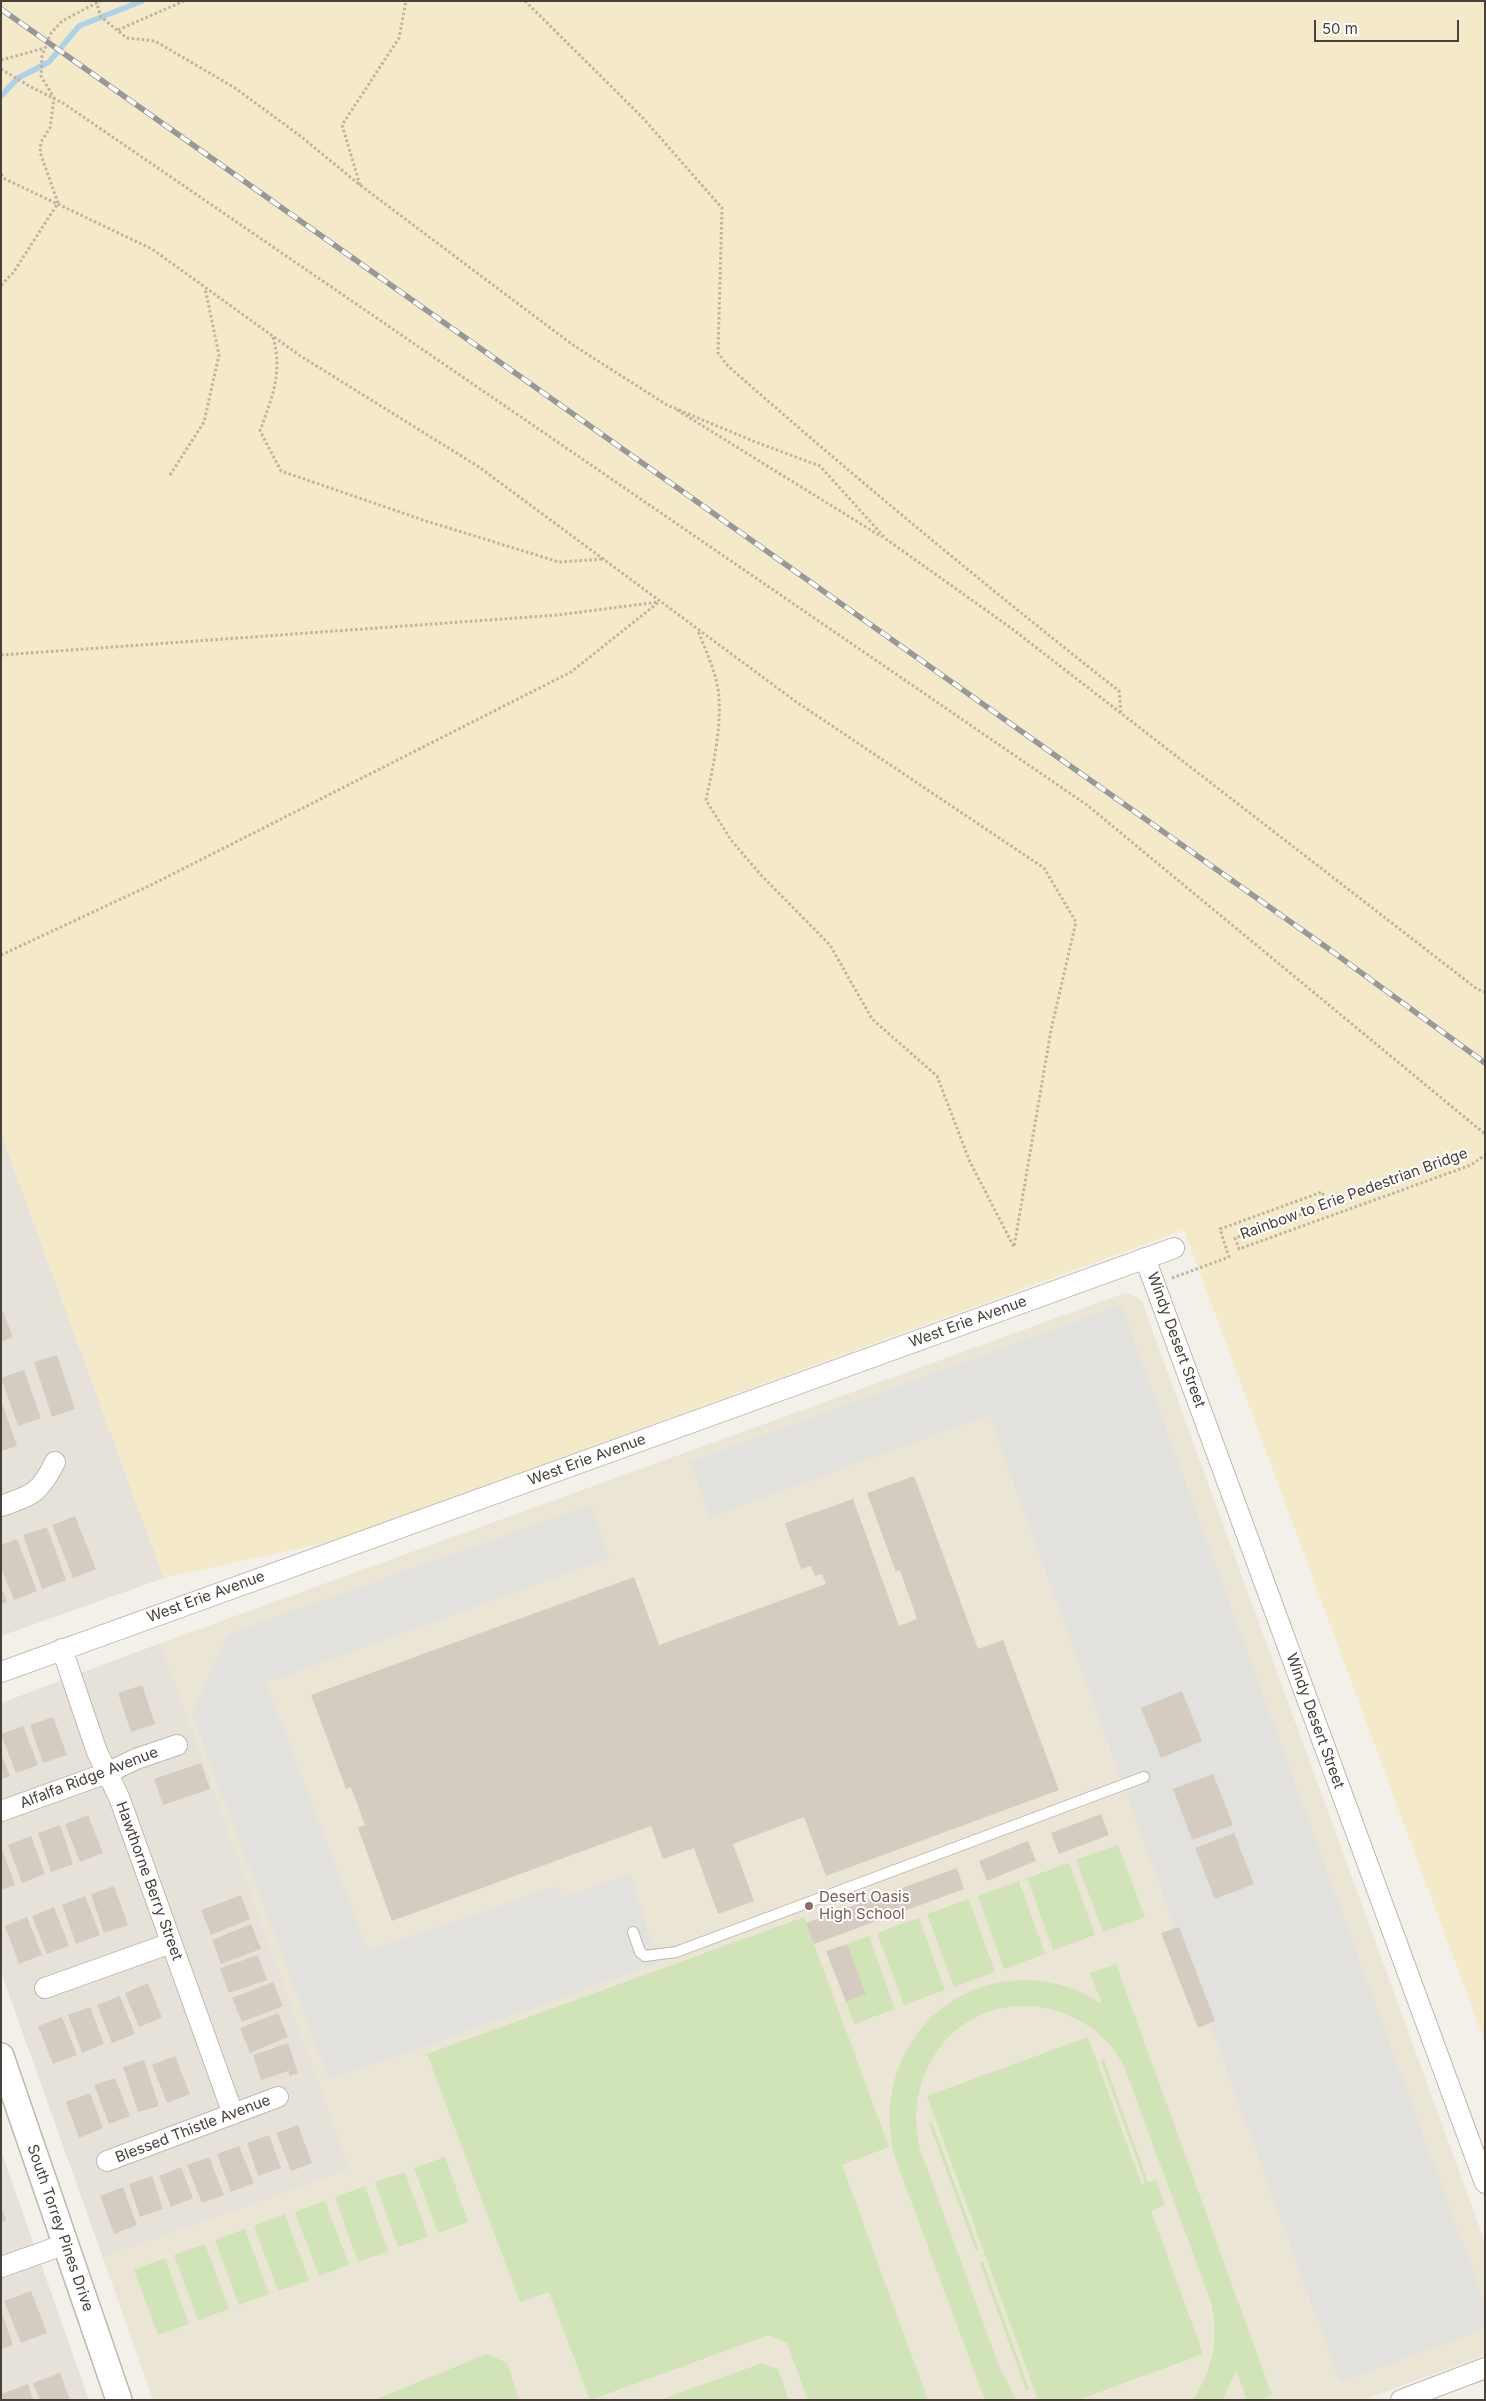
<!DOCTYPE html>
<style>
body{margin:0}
#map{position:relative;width:1486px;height:2401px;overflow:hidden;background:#f3f0ea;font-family:Inter,sans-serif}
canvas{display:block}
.frame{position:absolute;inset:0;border:2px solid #474139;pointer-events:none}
.scale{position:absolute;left:1314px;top:20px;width:145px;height:22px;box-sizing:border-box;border:2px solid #474139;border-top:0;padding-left:6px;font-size:15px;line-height:18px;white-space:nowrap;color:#474139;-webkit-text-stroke:4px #fff;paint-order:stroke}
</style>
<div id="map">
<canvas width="1486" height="2401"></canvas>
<div class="frame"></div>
<div class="scale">50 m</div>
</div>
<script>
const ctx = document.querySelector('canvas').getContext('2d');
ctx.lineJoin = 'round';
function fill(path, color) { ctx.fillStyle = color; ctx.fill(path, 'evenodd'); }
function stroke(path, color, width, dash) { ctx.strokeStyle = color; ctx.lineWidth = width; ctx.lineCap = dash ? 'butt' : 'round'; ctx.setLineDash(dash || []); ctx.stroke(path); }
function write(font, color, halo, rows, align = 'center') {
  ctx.font = font + ' Inter,sans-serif'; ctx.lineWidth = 4; ctx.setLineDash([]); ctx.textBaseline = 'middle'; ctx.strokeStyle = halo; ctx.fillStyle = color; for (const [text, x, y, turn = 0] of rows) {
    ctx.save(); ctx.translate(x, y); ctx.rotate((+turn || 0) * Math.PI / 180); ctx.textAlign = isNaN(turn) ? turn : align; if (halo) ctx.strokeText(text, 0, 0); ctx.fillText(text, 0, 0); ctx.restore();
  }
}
fill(new Path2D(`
 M1 1133 164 1578 1 1636Z
 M161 1643 351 2170 103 2258 1 1972V1703Z
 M1 2151 89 2400H1Z`), '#e7e2d9');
fill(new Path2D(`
 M1125 1293 1139 1298 1143 1305 1485 2242V2355L1363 2400H153L103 2258 351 2170 161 1643Z`), '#ebe5d5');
fill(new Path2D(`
 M1118 1845 1145 1917 1103 1932 1076 1860Z
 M1069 1863 1095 1935 1053 1950 1027 1878Z
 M1019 1881 1045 1954 1004 1969 978 1896Z
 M969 1899 995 1972 954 1987 927 1914Z
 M804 1917 889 2147 842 2165 928 2400H808L787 2343 769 2335 590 2400 549 2292 520 2302 427 2054Z
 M919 1918 945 1990 904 2005 877 1933Z
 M869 1936 895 2009 854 2024 828 1951Z
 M1116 1964 1272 2395 1258 2400H1247L1236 2370 1223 2400H1193C1213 2368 1220 2336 1210 2299L1123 2064C1117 2054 1110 2043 1100 2035 1087 2023 1070 2015 1054 2010 966 1987 900 2065 920 2149L1001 2371 1017 2400H986L981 2390 897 2163C862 2052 959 1951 1071 1988 1082 1992 1092 1999 1102 2004L1090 1973Z
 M1088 2037 1142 2185 1145 2183 1101 2061 1104 2060 1148 2182 1156 2180 1165 2205 1151 2211 1203 2354 1078 2400H1038L927 2096Z
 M932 2122 979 2250 976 2251 929 2124Z
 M445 2157 468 2222 438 2233 414 2168Z
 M405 2172 428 2237 398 2247 375 2182Z
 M365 2186 388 2251 358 2262 335 2197Z
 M325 2201 349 2265 319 2276 295 2212Z
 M285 2214 309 2280 278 2291 254 2226Z
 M245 2229 269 2294 239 2305 215 2240Z
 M205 2244 229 2309 198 2320 174 2255Z
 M165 2258 189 2324 158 2335 134 2270Z
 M983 2262 1029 2389 1026 2390 980 2263Z
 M487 2354 507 2363 519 2400H374Z
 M762 2363 778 2369 789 2400H660Z`), '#d1e4b7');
fill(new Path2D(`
 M1 1H1485V2043L1184 1230 334 1541 164 1578 1 1133Z`), '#f4eaca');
fill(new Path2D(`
 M1121 1305 1485 2305V2329L1340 2382 989 1415 710 1517 690 1462Z
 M591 1505 609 1558 266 1683 368 1951 556 1886 563 1898 630 1874 659 1963 329 2080 192 1714 228 1634Z`), '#e2e1de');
stroke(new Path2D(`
 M1 96 18 78 49 62 79 26 142 1`), '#acd2ea', 5.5);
fill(new Path2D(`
 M1 1307 13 1337 1 1342Z
 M57 1355 75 1409 52 1417 34 1362Z
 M24 1370 41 1418 18 1426 1 1378Z
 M1 1400 17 1446 1 1451Z
 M914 1476 978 1649 1003 1640 1059 1790 826 1876 804 1817 733 1844 754 1901 718 1914 694 1848 663 1859 651 1826 392 1921 358 1828 365 1825 351 1787 346 1789 311 1695 634 1577 659 1645 826 1584 822 1574 815 1576 811 1566 801 1569 785 1523 853 1499 899 1626 917 1619 900 1570 896 1572 867 1493Z
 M75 1516 96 1569 73 1578 52 1525Z
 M47 1527 66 1580 42 1589 23 1535Z
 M17 1539 37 1591 14 1600 1 1567V1545Z
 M1 1586 7 1602 1 1604Z
 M142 1685 155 1724 131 1732 118 1693Z
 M1182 1691 1202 1741 1161 1758 1141 1708Z
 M53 1717 67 1755 43 1763 30 1725Z
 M23 1726 38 1765 16 1773 1 1734Z
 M1 1754 10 1776 1 1779Z
 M201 1763 210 1789 163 1805 154 1779Z
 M1213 1774 1233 1825 1192 1840 1173 1789Z
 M1101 1814 1109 1835 1059 1854 1051 1833Z
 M88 1815 103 1853 80 1862 65 1824Z
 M60 1825 73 1864 51 1872 38 1833Z
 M1234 1833 1254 1884 1215 1899 1195 1848Z
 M31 1836 45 1874 22 1883 8 1845Z
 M1028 1841 1036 1861 987 1881 979 1861Z
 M1 1846 15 1885 1 1890Z
 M957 1868 964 1889 814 1944 806 1923Z
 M114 1886 128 1925 104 1933 91 1894Z
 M241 1895 250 1919 211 1935 201 1910Z
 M85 1896 100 1935 76 1944 62 1905Z
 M54 1907 69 1946 47 1954 32 1916Z
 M27 1917 42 1955 19 1964 5 1926Z
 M251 1924 261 1949 221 1964 212 1940Z
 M1179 1927 1215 2021 1198 2028 1161 1933Z
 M847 1944 866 1994 846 2002 826 1951Z
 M258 1955 267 1980 229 1993 220 1968Z
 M273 1982 283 2006 242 2022 232 1998Z
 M148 1983 162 2018 139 2027 125 1993Z
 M120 1996 135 2034 112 2043 97 2005Z
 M90 2007 104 2044 82 2053 68 2015Z
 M278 2013 288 2037 250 2053 240 2028Z
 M62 2017 77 2055 53 2064 38 2026Z
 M288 2043 298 2073 290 2076 288 2071 261 2080 253 2055Z
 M175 2056 190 2094 167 2103 152 2065Z
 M144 2060 159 2106 138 2112 123 2067Z
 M115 2078 130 2116 109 2124 94 2085Z
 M90 2093 103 2128 79 2138 66 2102Z
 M298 2125 312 2163 291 2171 276 2133Z
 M269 2135 281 2168 258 2176 247 2143Z
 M239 2146 254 2183 231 2192 217 2154Z
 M209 2157 224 2195 202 2203 187 2165Z
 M181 2167 193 2198 171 2207 159 2176Z
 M152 2176 163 2209 140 2217 129 2184Z
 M123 2187 137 2225 114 2234 100 2196Z
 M1 2206 6 2220 1 2222Z
 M31 2291 47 2333 21 2343 4 2301Z
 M1 2311 13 2345 1 2349Z
 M60 2373 70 2400H40L33 2383Z
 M28 2384 33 2400H2L1 2394Z`), '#d4ccc0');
const service = new Path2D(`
 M633 1932 640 1952 645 1956 676 1952 1144 1777`);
const minor = new Path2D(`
 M1145 1258 1485 2183
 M1 1506C33 1495 40 1493 55 1462
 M62 1649 97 1752 119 1797 233 2114
 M1 1672 1174 1248
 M1 1811 107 1773 136 1759 177 1745
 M45 1988 171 1943
 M107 2161 278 2097
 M1 2267 66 2244
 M1401 2400 1485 2368`);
const tertiary = new Path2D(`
 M1 2056 119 2400`);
stroke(service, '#beb8ad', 12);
stroke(minor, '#beb8ad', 22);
stroke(tertiary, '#beb8ad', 28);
stroke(new Path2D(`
 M96 1 101 17 127 38 155 41 235 88 299 135 360 185 573 345 667 405 753 441 820 466 886 539 1011 628 1477 989 1485 992
 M525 1 642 117 722 208 718 353 728 366C855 478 986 586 1119 691L1121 714
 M118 30 184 1
 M1 60 45 48
 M1 69 31 87 63 103 1087 805 1485 1134
 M1 174 5 179 152 249 299 355 479 467 795 701 1044 868 1076 922 1051 1030 1014 1247 970 1162 937 1076 872 1019 830 945 761 875 731 840 706 800C713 767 721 731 719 697 717 674 706 651 698 631
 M360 185 342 125 399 38 406 1
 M1 285 13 273 58 203 40 152 41 142 50 128 54 98 41 76 42 56 51 33 62 21 100 1
 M273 337C283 373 272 397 260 431L281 471 426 521 559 562 605 559
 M677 410 882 537
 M170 475 204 422 219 355 205 288
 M1 655 558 615 658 602
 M1 955 153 884 571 672 659 602
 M1172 1278 1229 1257 1220 1229 1322 1192 1327 1205 1235 1238 1239 1249 1471 1165 1485 1155`), '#bfb3a0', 3, [2.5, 2.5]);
stroke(service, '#fff', 10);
stroke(minor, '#fff', 20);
stroke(tertiary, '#fff', 25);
const rail = new Path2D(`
 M1 9 1326 947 1485 1063`);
stroke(rail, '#989898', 5.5);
stroke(rail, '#fff', 4, [11]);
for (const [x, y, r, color] of [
 [809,1906,5,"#8d6e63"]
]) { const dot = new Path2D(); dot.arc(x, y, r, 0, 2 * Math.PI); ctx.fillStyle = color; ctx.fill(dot); stroke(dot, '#fff', 2); }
write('15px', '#474139', '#fff', [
 ["Rainbow to Erie Pedestrian Bridge",1354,1194,-20],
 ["West Erie Avenue",968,1322,-20],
 ["Windy Desert Street",1176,1340,70],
 ["West Erie Avenue",587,1460,-20],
 ["West Erie Avenue",206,1597,-20],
 ["Windy Desert Street",1315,1721,70],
 ["Alfalfa Ridge Avenue",89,1778,-21],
 ["Hawthorne Berry Street",149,1881,70],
 ["Blessed Thistle Avenue",193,2129,-21],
 ["South Torrey Pines Drive",60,2228,71]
]);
write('15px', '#785e54', '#fff', [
 ["Desert Oasis",819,1897],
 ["High School",819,1914]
], 'left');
</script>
